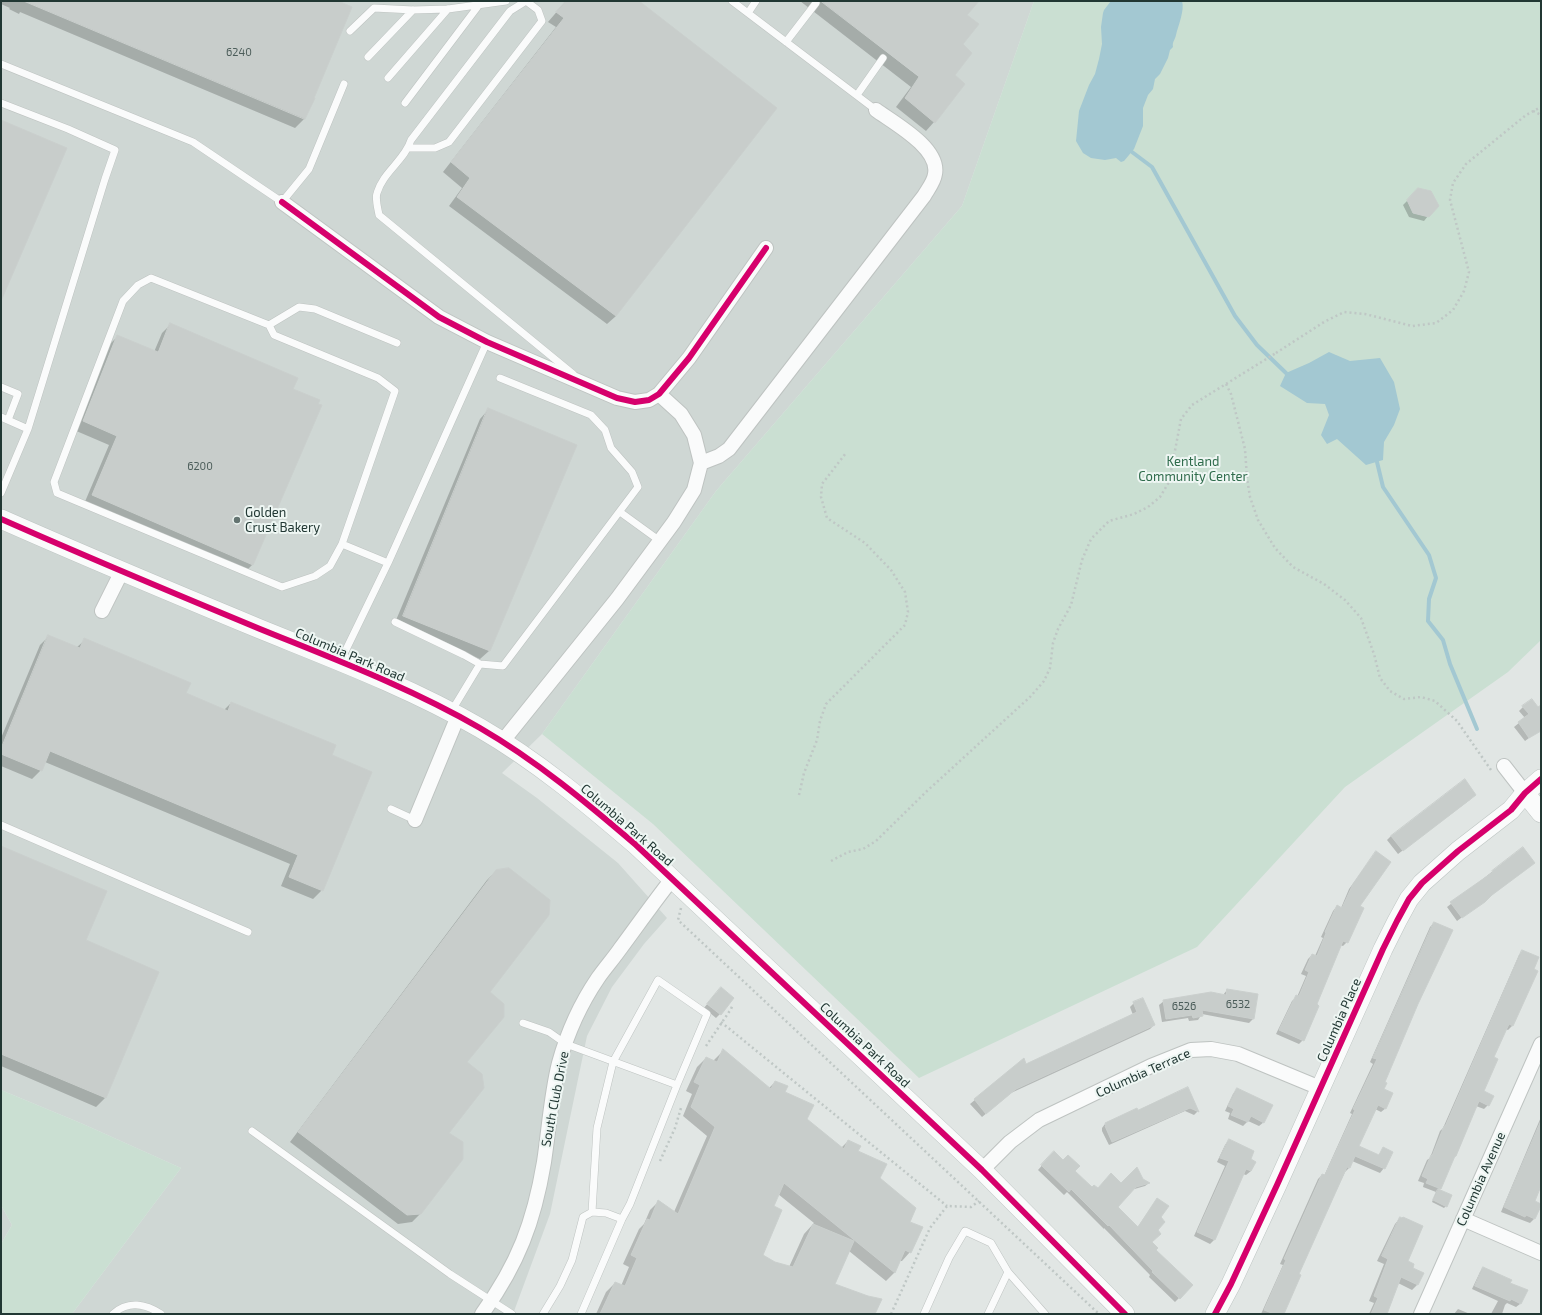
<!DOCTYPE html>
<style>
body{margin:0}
#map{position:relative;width:1542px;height:1315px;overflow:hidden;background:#e1e6e4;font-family:"Exo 2",sans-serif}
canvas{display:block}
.frame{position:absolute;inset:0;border:2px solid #213733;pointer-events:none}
</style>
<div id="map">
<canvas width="1542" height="1315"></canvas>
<div class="frame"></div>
</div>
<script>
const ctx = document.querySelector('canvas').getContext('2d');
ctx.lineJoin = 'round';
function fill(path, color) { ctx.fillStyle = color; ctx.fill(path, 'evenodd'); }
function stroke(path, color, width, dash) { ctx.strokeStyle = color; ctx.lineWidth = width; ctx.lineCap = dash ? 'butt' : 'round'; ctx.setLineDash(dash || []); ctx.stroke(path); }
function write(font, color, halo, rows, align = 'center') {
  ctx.font = font + ' "Exo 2",sans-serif'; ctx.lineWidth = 4; ctx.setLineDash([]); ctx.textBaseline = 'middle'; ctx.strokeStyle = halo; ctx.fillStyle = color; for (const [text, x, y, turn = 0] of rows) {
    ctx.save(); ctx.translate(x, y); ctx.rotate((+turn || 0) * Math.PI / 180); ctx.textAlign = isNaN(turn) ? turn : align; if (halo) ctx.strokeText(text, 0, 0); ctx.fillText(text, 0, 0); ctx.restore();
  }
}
fill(new Path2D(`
 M1 1H1034L962 206 716 491 542 734 502 773 537 798 618 863 667 918 644 944 612 987 587 1036 550 1214 513 1314H72L181 1168 83 1124 1 1090Z
 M1 1205 12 1225 1 1244Z`), '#cfd7d4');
fill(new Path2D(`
 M1034 1H1541V640L1508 672 1345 787 1197 947 919 1078 653 824 542 734 716 491 962 206Z
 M1 1090 83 1124 181 1168 72 1314H1V1244L12 1225 1 1205Z`), '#cadfd2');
fill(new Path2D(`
 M1111 1H1182C1185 10 1178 26 1176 35 1175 40 1172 42 1173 47L1170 50 1168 58 1160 74 1155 79 1153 89 1148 95 1143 108V126L1134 149 1124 161 1121 162 1116 158 1105 160 1091 158 1083 153 1076 141 1079 111 1089 85 1095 74 1099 59 1102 44 1101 27 1103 13 1104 10Z
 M1329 352 1350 361 1380 358 1394 382 1400 409 1394 425 1384 442 1383 460 1366 465 1337 439 1327 444 1321 435 1329 415 1325 404 1307 403 1280 386 1286 373 1309 363Z`), '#a3c8d2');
fill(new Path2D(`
 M1 1H336L312 98 314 99 304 119 295 128 20 12 19 14 9 9 10 8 1 4Z
 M566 1H637L616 316 607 324 449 206 462 188 443 172 556 27 548 22Z
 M800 1H977L966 15 962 44 954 75 934 122 926 131 896 107 911 87Z
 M1414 194 1428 216 1424 221 1409 217 1403 205Z
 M171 324 292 389 253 564 244 573 84 504 109 445 74 430 109 345 118 336 154 352 162 333Z
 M488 410 489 651 480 659 394 625 480 419Z
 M49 636 76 648 85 640 185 694 224 710 231 703 330 756 322 890 313 899 281 886 290 864 45 762 41 770 32 779 1 766V738L40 645Z
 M1541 706V729L1525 741 1514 727 1525 718 1519 711 1523 707 1538 708Z
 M1471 799 1398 854 1387 840 1391 836Z
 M1 847 85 941 158 972 105 1098 96 1107 1 1066Z
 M1376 852 1347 942 1343 946 1340 945 1315 1005 1303 1040 1299 1044 1276 1034 1292 1001 1297 997 1306 976 1301 974 1308 959 1312 955 1315 956 1323 938 1321 937 1333 911 1337 906 1341 908 1349 889Z
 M1529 867 1457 921 1447 907 1493 871Z
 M496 871 489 992 465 1062 447 1133 421 1213 412 1222 398 1224 290 1142 487 880Z
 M1434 923 1417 1003 1384 1082 1383 1090 1386 1108 1381 1112 1375 1109 1358 1146 1378 1156 1383 1149 1384 1168 1380 1173 1352 1161 1349 1168 1345 1172 1297 1274 1283 1314H1261L1283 1265 1280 1264 1318 1179 1322 1175 1324 1176 1352 1114 1350 1113 1373 1064 1370 1062 1430 927Z
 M1523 951 1533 969 1536 971 1512 1026 1508 1030 1506 1029 1493 1058 1483 1091 1488 1105 1484 1109 1476 1106 1456 1156 1453 1158 1438 1190 1446 1206 1444 1208 1432 1202 1436 1192 1423 1187 1424 1183 1418 1181 1427 1160 1430 1158 1440 1131 1443 1128 1519 955Z
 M1227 990 1253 1019 1249 1023 1202 1014 1198 1020 1189 1021 1188 1018 1162 1022 1159 1005 1164 1001 1223 995Z
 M716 993 720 1014 716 1018 704 1008Z
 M1134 1003 1154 1025 1150 1029 1011 1093 982 1117 970 1104 1023 1060 1026 1065 1133 1015 1130 1007Z
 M723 1051 769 1088 775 1082 806 1119 841 1148 848 1141 879 1179 909 1222 910 1252 902 1261H900L894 1273 886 1281 849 1251 834 1285 874 1314H596L606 1292 615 1283 621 1286 629 1267 623 1264 639 1229 644 1224 650 1210 659 1201 674 1212 707 1136 683 1116 692 1094 686 1091 697 1067 706 1058 713 1061ZM778 1194 814 1223 804 1234 789 1267 775 1263 761 1255 772 1207Z
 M1188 1089 1198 1111 1194 1115 1185 1111 1109 1145 1102 1131V1128L1105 1124 1138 1111Z
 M1237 1089 1264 1122 1259 1126 1248 1121 1243 1126 1228 1119 1230 1113 1225 1111 1233 1094Z
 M1541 1117V1184L1534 1202 1540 1205 1534 1219 1530 1223 1501 1212Z
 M1229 1140 1249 1160 1255 1162 1251 1171 1246 1175 1243 1174 1215 1239 1210 1244 1194 1236 1225 1166 1217 1162 1225 1145Z
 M1054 1152 1092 1188 1097 1190 1143 1180 1149 1183 1145 1186 1131 1190 1117 1207 1137 1228 1157 1199 1159 1218 1157 1230 1151 1242 1155 1250 1192 1285 1175 1302 1149 1277 1150 1275 1104 1228V1229L1067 1192 1064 1195 1038 1170Z
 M1400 1218 1407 1262 1411 1268 1423 1274 1417 1285 1412 1290 1398 1283 1386 1314H1369L1374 1303 1369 1301 1384 1264 1377 1261 1395 1224Z
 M1483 1268 1509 1284 1527 1291 1520 1304 1516 1307 1507 1303 1505 1305 1502 1314H1491L1498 1301 1472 1289 1480 1272Z
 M1458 1309 1470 1314H1454Z`), '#0003');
stroke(new Path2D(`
 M1132 152 1152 167 1235 316 1257 345 1286 373
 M1377 462 1383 487 1429 555 1436 578 1429 599 1428 621 1443 640 1450 664 1477 729`), '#a3c8d2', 4);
const building = new Path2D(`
 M24 1H338L352 7 314 98H315L305 119Z
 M566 1H639L777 108 616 316 457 197 470 178 451 162 564 18 556 12Z
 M821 1H979L967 15 979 24 963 44 972 53 955 75 965 84 935 123 905 98 919 77Z
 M1 120 67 148 1 301Z
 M1418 188 1431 191 1439 206 1429 217 1413 213 1407 200Z
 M170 323 298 378 293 389 320 400 318 404 322 405 253 565 92 495 117 436 83 421 117 335 158 352Z
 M488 408 577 445 490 651 403 616Z
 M48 635 80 648 84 638 191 683 186 693 228 711 231 702 336 745 332 755 372 772 323 891 289 877 298 855 50 751 42 771 1 754V749Z
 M1532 699 1538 707 1541 705V731L1529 738 1518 722 1529 714 1522 706Z
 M1465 779 1476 795 1403 851 1391 836Z
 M1 846 107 891 86 940 159 972 106 1098 1 1054Z
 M1523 847 1535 863 1492 895 1485 902 1462 918 1450 902 1493 872 1492 871Z
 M1376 851 1391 862 1360 906 1364 908 1348 943 1343 941 1317 1004 1319 1006 1304 1041 1279 1030 1296 995 1299 996 1309 972 1305 970 1312 954 1317 956 1326 933 1325 932 1337 905 1342 908 1353 884Z
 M509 868 550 900 549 915 490 992 504 1004V1017L467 1062 482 1074 484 1088 449 1133 463 1142V1159L421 1214 407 1215 298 1132 496 870Z
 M1434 922 1453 930 1418 1004 1385 1082 1387 1083 1384 1089 1393 1093 1386 1109 1378 1105 1359 1146 1379 1155 1383 1147 1393 1152 1385 1169 1355 1156 1350 1168 1347 1167 1299 1274 1301 1275 1284 1314H1274L1264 1310 1286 1260 1284 1259 1322 1174 1325 1175 1355 1110 1353 1109 1377 1059 1373 1058Z
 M1522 950 1539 957 1534 969 1538 971 1513 1026 1509 1024 1494 1057 1498 1059 1484 1091 1494 1096 1489 1106 1479 1101 1456 1156H1455L1441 1189 1426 1183 1428 1179 1422 1176 1431 1155 1432 1156 1444 1126H1445Z
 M721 987 734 998 721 1015 707 1004Z
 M1227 989 1258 994 1254 1019 1202 1010 1203 1016 1193 1018 1192 1015 1166 1019 1163 1000 1211 992 1226 995Z
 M1143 998 1155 1025 1016 1089 986 1114 974 1099 1024 1058 1026 1064 1137 1012 1133 1002Z
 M723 1049 771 1089 775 1081 788 1086 785 1092 814 1105 807 1119 844 1149 848 1140 861 1146 858 1151 887 1164 880 1178 916 1208 910 1222 923 1227 911 1253 905 1250 895 1273 784 1183 774 1206 782 1210 763 1255 775 1262 793 1267 813 1224 854 1241 835 1284 868 1296 882 1299 875 1314H600L615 1282 625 1286 637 1258 631 1255 647 1219 650 1220 658 1200 678 1214 715 1127 691 1107 700 1085 694 1082 706 1057 717 1062Z
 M1188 1087 1199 1112 1190 1108 1112 1142 1105 1126H1106L1105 1123 1137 1108 1138 1110Z
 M1237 1088 1273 1105 1264 1123 1251 1116 1248 1122 1231 1115 1234 1109 1228 1106Z
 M1541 1121V1186L1535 1201 1541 1204V1206L1535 1219 1526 1215 1525 1217 1504 1207Z
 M1229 1139 1254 1151 1251 1159 1256 1162 1251 1171 1246 1169 1215 1240 1197 1232 1229 1161 1220 1158Z
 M1054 1151 1063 1160 1068 1155 1080 1166 1075 1171 1092 1187 1094 1185 1098 1188 1111 1173 1121 1183 1137 1167 1143 1179 1150 1183 1136 1187 1118 1207 1138 1227 1157 1198 1169 1206 1161 1217 1165 1222 1158 1230 1161 1234 1152 1242 1158 1248 1156 1250 1193 1285 1180 1299 1152 1272 1153 1271 1109 1225 1108 1226 1071 1189 1069 1192 1041 1165Z
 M1438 1189 1452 1195 1447 1207 1433 1200Z
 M1400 1217 1402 1218 1403 1217 1423 1226 1408 1261 1414 1264 1413 1268 1424 1273 1418 1285 1401 1277 1387 1314H1371L1378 1298 1374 1296 1388 1259 1382 1256Z
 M1483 1267 1512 1280 1510 1283 1528 1290 1521 1304 1511 1299 1510 1301 1475 1286Z`);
fill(building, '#c8cdcb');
stroke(building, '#cacfcd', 1);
const lane = new Path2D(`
 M732 1 876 110
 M748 13 756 1
 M350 31 374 8 413 10 448 9 506 1
 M786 42 816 3
 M368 57 413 10
 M1 64 193 142 282 202 309 169 344 84
 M388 78 448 9
 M857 95 883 58
 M1 103 68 129 115 150 105 179 28 429
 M405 103 479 5
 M409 148H435L449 142 542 21 538 10 526 1 510 11 411 140C405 160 383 172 377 193 375 199 378 209 379 215L573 374
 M151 278 269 325 274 335 378 378 395 391 342 544 330 566 315 576 282 587 57 493 54 482 123 301 138 285Z
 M269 325 299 307 315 309 397 343
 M1 387 18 394 8 420
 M1 417 28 429 1 493
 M620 512 660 541
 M342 544 388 563
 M395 622 464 655 480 664
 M341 660 388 563 487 342
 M451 712 480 664 503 666 638 487 632 472 611 448 605 430 591 415 500 378
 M391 809 415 820
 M1 825 248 932
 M523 1023 549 1032 566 1044 677 1085
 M252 1131 450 1274 512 1314
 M113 1314C128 1300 146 1304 161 1314
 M543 1314 560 1286 572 1260 583 1217 592 1212 606 1213 622 1219
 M581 1314 622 1219 630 1204 677 1085 707 1014 658 980 613 1062 597 1128 592 1212
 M924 1314 949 1258 965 1231 991 1243 1008 1272 1045 1314
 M988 1314 1008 1272`);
const street = new Path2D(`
 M282 202 439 317 487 342 617 398 635 402 649 400 659 394 689 358 766 248
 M701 463 719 456 729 449 924 196C928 189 934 182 935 174 940 148 894 123 876 110
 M102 611 122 571
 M502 742 617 599 674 522 694 490 701 463 694 435 681 414 659 394
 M1504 766 1525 793
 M415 820 458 716
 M982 1170 1010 1142 1039 1120 1151 1066 1191 1050 1211 1049 1238 1054 1320 1088
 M1463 1219 1541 1253
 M482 1314C518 1264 534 1222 544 1162 549 1129 551 1095 559 1063 567 1034 581 1003 598 978 605 968 613 959 620 949 637 926 654 902 672 879
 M1421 1314 1541 1044`);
const secondary = new Path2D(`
 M1 519C87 557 173 593 260 629 334 659 411 688 480 728 537 761 587 803 636 845L982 1170 1125 1314
 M1525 793 1541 813
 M1215 1314 1231 1284 1277 1185 1383 949 1397 921 1409 899 1422 883 1458 851 1511 810 1525 793 1541 779`);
stroke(lane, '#bec3c1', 8);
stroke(street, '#bec3c1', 16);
stroke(secondary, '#bdc4c2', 20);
stroke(new Path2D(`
 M1533 111 1541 115
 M1276 353 1324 322 1344 312 1365 314 1412 326 1436 323 1453 310 1464 291 1469 272 1450 200 1453 183 1466 164 1526 115 1541 107
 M1226 384 1231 394 1245 449 1247 478 1250 497 1258 520 1275 548 1293 567 1324 584 1345 600 1361 618 1374 654 1380 678 1390 691 1404 699 1421 697 1435 701 1457 721 1491 770
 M799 795 804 773 817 740 820 721 826 704 905 625 908 612 905 592 891 570 865 543 827 518 821 497 822 484 846 453
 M831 861 848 852 863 849 876 841 927 791 1030 697 1044 681 1050 668 1053 643 1058 629 1071 605 1082 560 1091 539 1109 521 1134 514 1148 507 1160 497 1169 482 1181 419 1192 405 1276 353
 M681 908 678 920 1099 1314
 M721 1022 947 1206
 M706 1046 731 1009 733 1004
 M660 1161 675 1128 681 1108
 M891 1314 930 1228 947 1206 971 1207 979 1201`), '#bfc7c5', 2.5, [2, 3]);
stroke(lane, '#fafbfb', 7);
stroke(street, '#fafbfb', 14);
stroke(secondary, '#fafbfb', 19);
stroke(new Path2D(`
 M282 202 439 317 487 342 617 398 635 402 649 400 659 394 689 358 766 248
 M1 519C87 557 173 593 260 629 334 659 411 688 480 728 537 761 587 803 636 845L982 1170 1125 1314
 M1215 1314 1231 1284 1277 1185 1383 949 1397 921 1409 899 1422 883 1458 851 1511 810 1525 793 1541 779`), '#d6006c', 6);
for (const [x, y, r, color] of [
 [237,520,4,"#647471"]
]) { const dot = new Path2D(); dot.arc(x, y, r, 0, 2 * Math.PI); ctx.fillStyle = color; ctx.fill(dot); stroke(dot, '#eef6f3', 1.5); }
write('11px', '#4c5d5a', null, [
 ["6240",239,52],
 ["6200",200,466],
 ["6532",1238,1004],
 ["6526",1184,1006]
]);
write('13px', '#2e6b4b', '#eef6f3', [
 ["Kentland",1193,462],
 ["Community Center",1193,477]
]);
write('13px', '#213733', '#eef6f3', [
 ["Golden",245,513],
 ["Crust Bakery",245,528]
], 'left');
write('13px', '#213733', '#eef6f3', [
 ["Columbia Park Road",350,655,23],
 ["Columbia Park Road",627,825,41],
 ["Columbia Place",1339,1020,-66],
 ["Columbia Park Road",865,1045,43],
 ["Columbia Terrace",1143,1073,-24],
 ["South Club Drive",555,1099,-79],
 ["Columbia Avenue",1481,1179,-66]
]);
</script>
